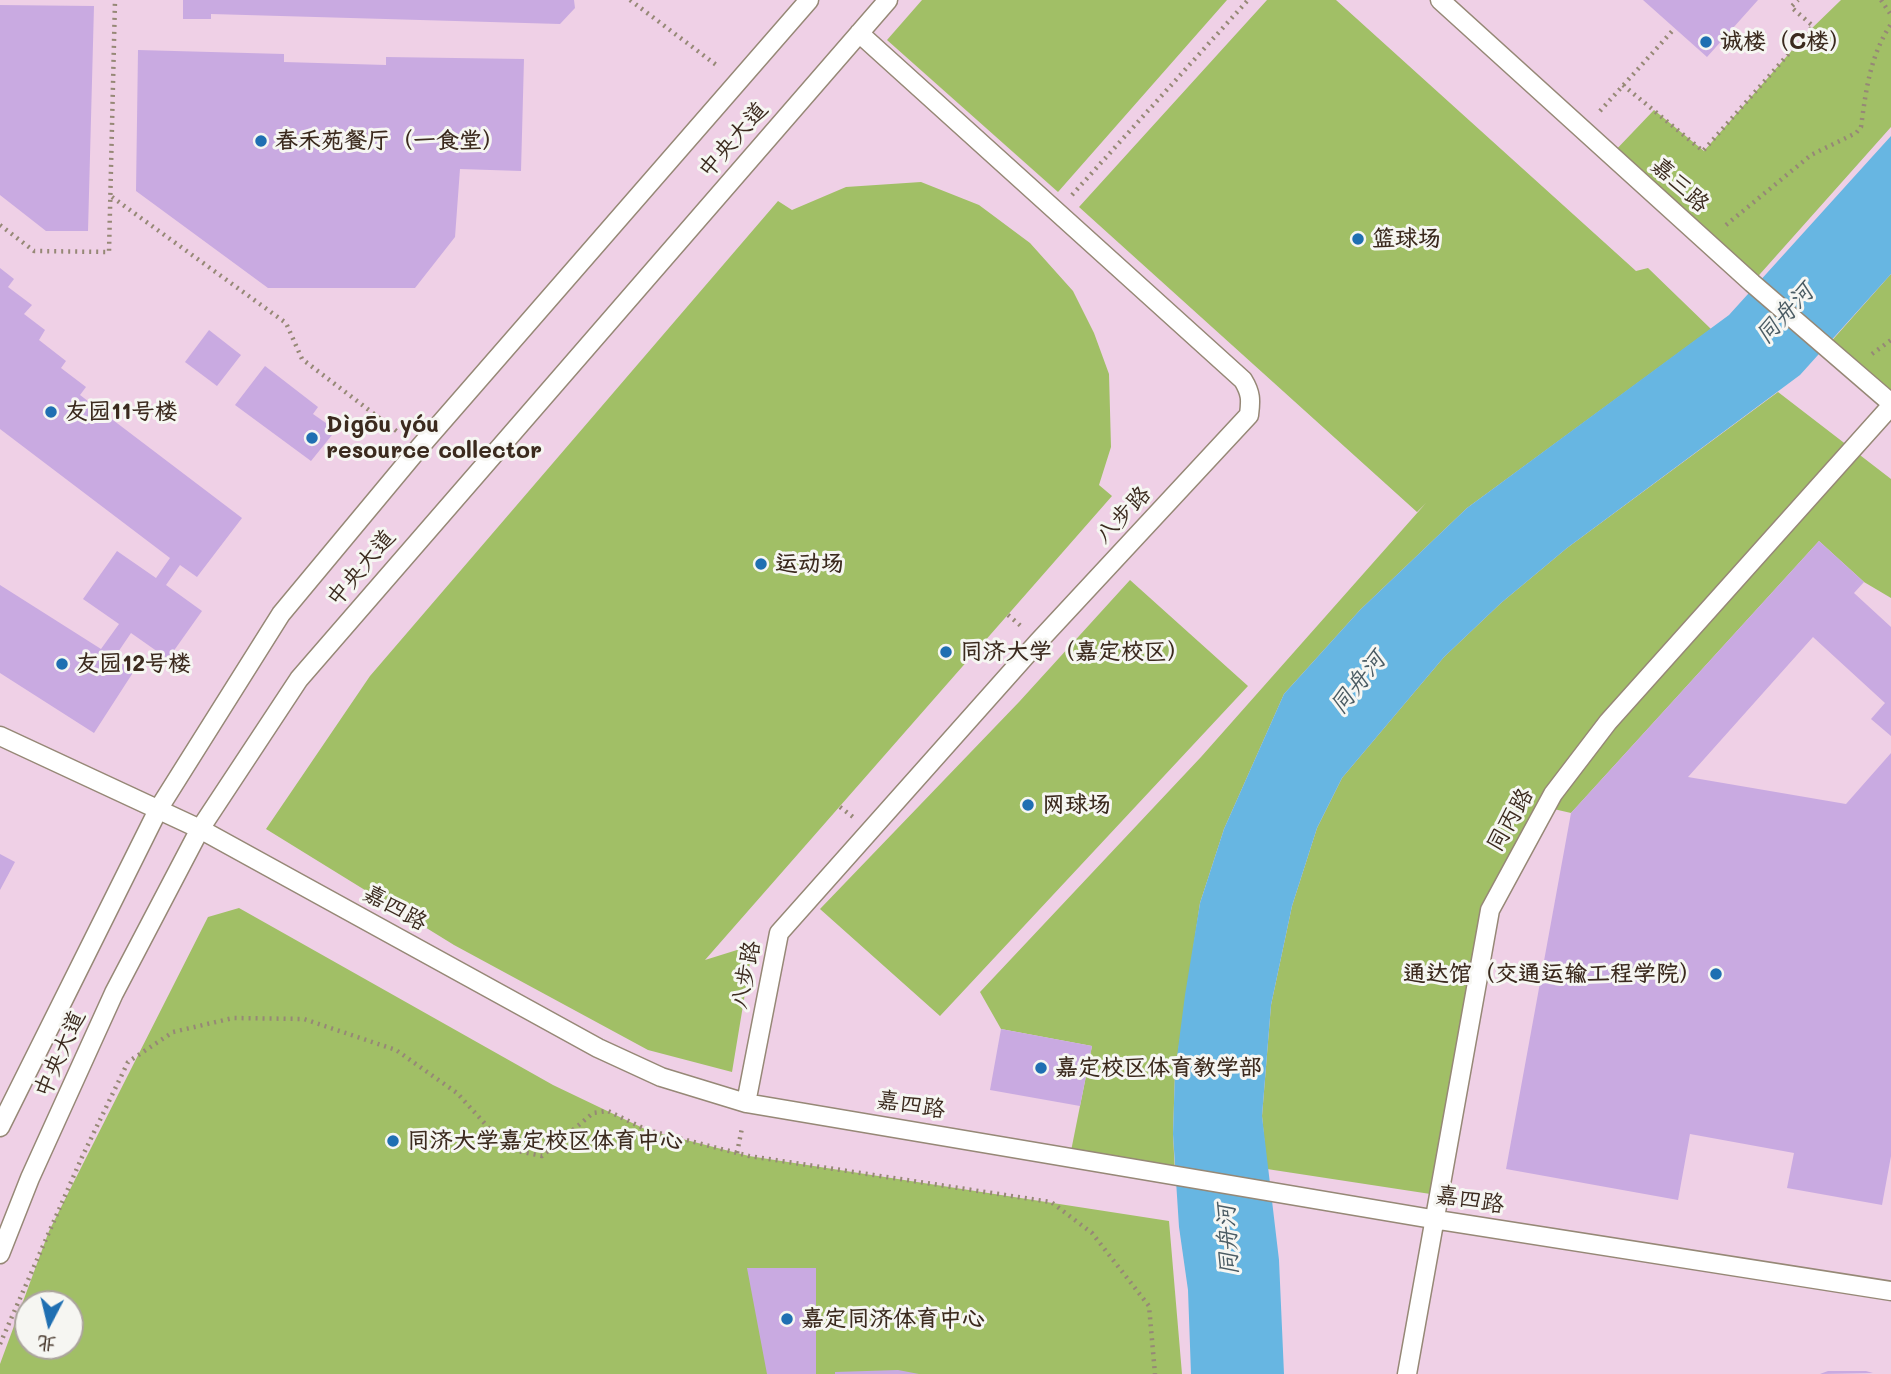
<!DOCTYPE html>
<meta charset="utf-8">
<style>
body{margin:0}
#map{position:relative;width:1891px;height:1374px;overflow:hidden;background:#f2e6ce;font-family:Mali,"LXGW WenKai TC",sans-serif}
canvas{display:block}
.north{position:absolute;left:14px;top:1290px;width:70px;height:70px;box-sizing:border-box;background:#f6f6f2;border:2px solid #aba49d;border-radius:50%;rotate:187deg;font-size:19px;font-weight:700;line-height:28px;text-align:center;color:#3b2a1e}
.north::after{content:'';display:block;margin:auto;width:24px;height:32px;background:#1f6fb2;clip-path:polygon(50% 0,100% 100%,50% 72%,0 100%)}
</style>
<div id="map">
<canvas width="1891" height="1374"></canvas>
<div class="north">北</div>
</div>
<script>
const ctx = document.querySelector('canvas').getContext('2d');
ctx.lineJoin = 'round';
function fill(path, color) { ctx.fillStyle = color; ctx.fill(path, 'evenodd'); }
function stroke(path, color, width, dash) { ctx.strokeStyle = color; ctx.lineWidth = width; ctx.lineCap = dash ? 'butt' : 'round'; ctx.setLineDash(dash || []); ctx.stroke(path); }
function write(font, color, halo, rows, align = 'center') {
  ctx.font = font + ' Mali,"LXGW WenKai TC",sans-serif'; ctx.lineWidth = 6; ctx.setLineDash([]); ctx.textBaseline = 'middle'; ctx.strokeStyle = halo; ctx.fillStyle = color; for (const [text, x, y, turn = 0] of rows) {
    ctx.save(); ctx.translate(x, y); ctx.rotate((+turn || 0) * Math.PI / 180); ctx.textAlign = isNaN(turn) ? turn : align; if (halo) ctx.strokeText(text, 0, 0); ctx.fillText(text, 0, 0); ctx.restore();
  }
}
fill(new Path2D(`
 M0 0H1891V1374H0ZM28 1304H70V1346H28Z`), '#efd0e6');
fill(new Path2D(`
 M922 0H1227L1058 192 887 40Z
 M1267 0H1336L1636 271 1648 268 1711 329 1467 508 1360 610 1284 694 1224 829 1200 903 1175 1072 1173 1134 1175 1173 1070 1156 1092 1046 1001 1029 980 992 1201 757 1426 503 1417 512 1079 207Z
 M1841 0H1891V127L1752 283 1611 155 1654 110 1704 151 1807 33Z
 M921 182 979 205 1030 243 1073 291 1094 333 1109 374 1111 447 1099 485 1112 496 705 960 753 945 732 1072 648 1050 454 945 266 829 370 676 778 201 792 210 846 187Z
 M1891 274V403L1828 345Z
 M1778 392 1891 479V598L1864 582 1819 541 1571 813 1545 807 1490 911 1437 1195 1267 1169 1262 1116 1271 1005 1292 906 1317 828 1342 778 1444 657 1501 603 1567 548Z
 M1130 580 1248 686 940 1016 820 909 1019 702Z
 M239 908 553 1085 647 1130 749 1156 1169 1221 1182 1374H0V1364L49 1231 208 917ZM28 1304H70V1346H28Z`), '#a1bf66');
fill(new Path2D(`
 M1891 136V274L1800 375 1567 548 1501 603 1444 657 1342 778 1317 828 1292 906 1271 1005 1262 1116 1279 1260 1284 1374H1191L1188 1290 1179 1227 1173 1134 1175 1072 1185 995 1200 903 1224 829 1284 694 1360 610 1467 508 1729 315Z`), '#67b6e2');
fill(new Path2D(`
 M183 0H574L575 8 560 24 211 14V19H183Z
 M1643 0H1758L1707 57Z
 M0 5 94 6 88 231H46L0 195Z
 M138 50 284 54V62L386 65V57L524 59 521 171 460 169 455 237 415 288H268L136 191Z
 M0 268 14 279 8 287 32 305 24 314 45 330 39 340 66 361 61 368 86 387 80 395 242 518 197 577 180 565 166 585 202 611 168 659 131 633 114 658 134 671 94 733 0 673V585L101 649 119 624 83 599 117 551 156 578 170 558 0 429Z
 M209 330 241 355 217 386 185 362Z
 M265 366 318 407 313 414 336 430 311 461 235 405Z
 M1819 541 1864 582 1854 593 1891 627V736L1871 719 1885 703 1813 637 1688 777 1846 804 1891 753V1156L1882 1205 1787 1188 1794 1153 1690 1134 1678 1200 1506 1169 1571 813Z
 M0 854 15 862 0 890Z
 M1001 1029 1092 1046 1080 1106 990 1090Z
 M747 1268H816V1374H767Z
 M898 1370 919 1374H835V1372Z
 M1828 1371H1866L1873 1373 1820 1374Z`), '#c9aae1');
const service = new Path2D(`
 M1440 0 1752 283 1891 403
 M0 736 200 829 598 1048 661 1077 746 1103 1432 1219 1891 1291
 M746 1103 779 933 1038 642 1249 415C1251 400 1251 393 1243 380L859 33
 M0 1127 159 808 281 614 419 448 809 0
 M0 1254 30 1178 114 993 200 829 299 679 888 0
 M1407 1374 1490 910 1553 794 1608 722 1891 406`);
stroke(service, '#968876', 21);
stroke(new Path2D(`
 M630 0 719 67
 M1881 0 1891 15
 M1623 85 1703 151 1813 26 1791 7 1798 0
 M1600 111 1675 28
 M1072 195 1248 0
 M112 197 286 323 302 359 399 433
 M0 225 34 251 109 252 115 0
 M1726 225 1811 155 1856 133 1861 127C1866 90 1870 56 1891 24
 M1872 354 1891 340
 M1008 615 1022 627
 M840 807 853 817
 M737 1153 742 1128
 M0 1344 82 1157 128 1062 173 1032 233 1018 304 1019 396 1050 457 1093 508 1149 542 1156 593 1113 608 1111 647 1130 749 1156 1051 1202 1092 1233 1149 1306 1155 1374`), '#968876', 4.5, [2, 5]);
stroke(service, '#fff', 18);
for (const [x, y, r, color] of [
 [1706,42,7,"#1f6fb2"],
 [261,141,7,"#1f6fb2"],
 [1358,239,7,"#1f6fb2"],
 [51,412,7,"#1f6fb2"],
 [312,438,7,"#1f6fb2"],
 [761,564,7,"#1f6fb2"],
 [946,652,7,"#1f6fb2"],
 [62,664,7,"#1f6fb2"],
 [1028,805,7,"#1f6fb2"],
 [1716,974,7,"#1f6fb2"],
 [1041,1068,7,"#1f6fb2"],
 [393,1141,7,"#1f6fb2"],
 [787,1319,7,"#1f6fb2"]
]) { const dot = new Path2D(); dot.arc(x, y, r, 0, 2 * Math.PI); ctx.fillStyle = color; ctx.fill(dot); stroke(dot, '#f6f6f2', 2.5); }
write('bold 23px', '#3b2a1e', '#f6f6f2', [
 ["诚楼（C楼）",1720,42],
 ["春禾苑餐厅（一食堂）",275,141],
 ["篮球场",1372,239],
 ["友园11号楼",65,412],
 ["Dìgōu yóu",326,425],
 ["resource collector",326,451],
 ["运动场",775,564],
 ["同济大学（嘉定校区）",960,652],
 ["友园12号楼",76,664],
 ["网球场",1042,805],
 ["通达馆（交通运输工程学院）",1702,974,"right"],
 ["嘉定校区体育教学部",1055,1068],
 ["同济大学嘉定校区体育中心",407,1141],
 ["嘉定同济体育中心",801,1319]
], 'left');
write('23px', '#3b2a1e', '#f6f6f2', [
 ["中央大道",733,140,-49],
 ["嘉三路",1680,185,42],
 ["八步路",1123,515,-47],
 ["中央大道",361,568,-50],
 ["同丙路",1510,820,-60],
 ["嘉四路",395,908,29],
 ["八步路",746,975,-79],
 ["中央大道",60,1054,-66],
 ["嘉四路",911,1105,9],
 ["嘉四路",1470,1200,9]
]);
write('italic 24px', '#4a5b63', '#f6f6f2', [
 ["同舟河",1785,314,-47],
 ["同舟河",1358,683,-51],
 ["同舟河",1228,1240,-93]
]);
</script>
